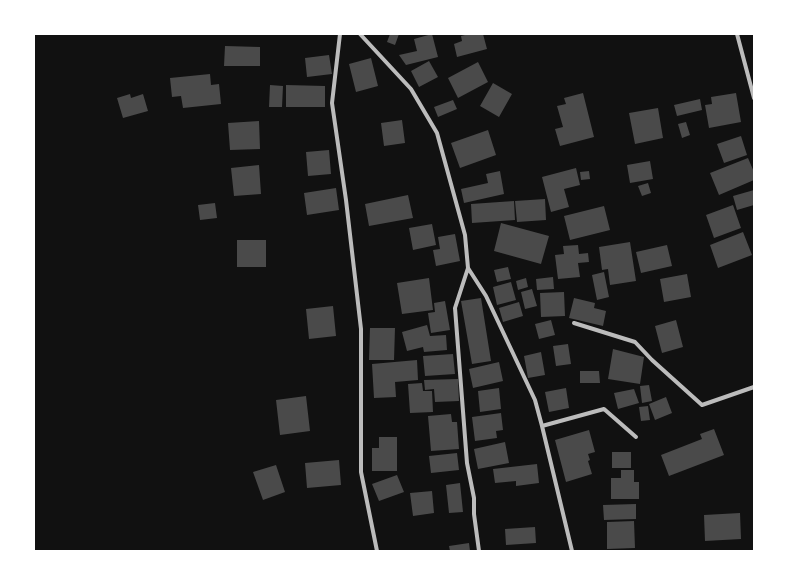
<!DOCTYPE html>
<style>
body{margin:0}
#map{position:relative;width:788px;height:585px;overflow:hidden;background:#111;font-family:Inter,sans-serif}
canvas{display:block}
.frame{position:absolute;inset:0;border:35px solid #fff;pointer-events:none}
</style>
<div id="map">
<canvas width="788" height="585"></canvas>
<div class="frame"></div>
</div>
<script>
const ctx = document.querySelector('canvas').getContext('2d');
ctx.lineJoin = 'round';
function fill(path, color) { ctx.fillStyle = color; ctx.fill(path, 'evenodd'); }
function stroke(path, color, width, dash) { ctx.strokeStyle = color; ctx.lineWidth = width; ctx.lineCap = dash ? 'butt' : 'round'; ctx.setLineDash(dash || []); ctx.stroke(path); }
fill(new Path2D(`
 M390 34H399L395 45 387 42Z
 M432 34 438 57 406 65 399 55 417 51 414 39Z
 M469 34H483L487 49 457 57 454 44 462 41 461 36Z
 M225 46 260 47V66H224Z
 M329 55 332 74 307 77 305 58Z
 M371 58 378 86 356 92 349 64Z
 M429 61 438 77 419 87 411 71Z
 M478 62 488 82 458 98 448 78Z
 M210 74 211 85 219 84 221 104 183 108 181 96 172 97 170 78Z
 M493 83 512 94 499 117 480 106Z
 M270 85 283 86 282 107H269Z
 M286 85 325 86V107H286Z
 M583 93 594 137 560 146 555 129 563 127 557 106 566 104 564 98Z
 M736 93 741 122 709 128 705 105 712 104 711 97Z
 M130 94 131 98 143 94 148 111 123 118 117 98Z
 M700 99 702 110 677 116 674 105Z
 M453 100 457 109 438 117 434 107Z
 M658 108 663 138 635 144 629 113Z
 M402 120 405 143 384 146 381 123Z
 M259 121 260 149 230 150 228 123Z
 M686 122 690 135 682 138 678 124Z
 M488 130 496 155 460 168 451 143Z
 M741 136 747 155 724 163 717 144Z
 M329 150 331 174 308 176 306 152Z
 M748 158 754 172V180L719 195 710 173Z
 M650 161 653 179 630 183 627 165Z
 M259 165 261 194 234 196 231 168Z
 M576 168 580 185 564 189 569 207 551 212 542 177Z
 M500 171 504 194 464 203 461 189 488 183 486 174Z
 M589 171 590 179 581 180 580 172Z
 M648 183 651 193 642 196 638 186Z
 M336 188 339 210 307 215 304 193Z
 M754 190V205L737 210 733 196Z
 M408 195 413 218 369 226 365 204Z
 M545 199 546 220 517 222 515 201Z
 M514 201 515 220 472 223 471 204Z
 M215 203 217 218 200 220 198 205Z
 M733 205 741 228 714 238 706 215Z
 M604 206 610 230 570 240 564 216Z
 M501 223 549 236 541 264 494 251Z
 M432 224 436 245 413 250 409 228Z
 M743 232 752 255 718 268 710 245Z
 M455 234 460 261 436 266 433 250 440 249 438 237Z
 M237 240H266V267H237Z
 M630 242 636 281 610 285 608 269 602 270 599 247Z
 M578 245 579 254 588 253 589 262 578 263 580 277 558 279 555 255 564 254 563 246Z
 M667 245 672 266 641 273 636 252Z
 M508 267 511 279 497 282 494 270Z
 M604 272 609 297 597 300 592 275Z
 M687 274 691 297 664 302 660 279Z
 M553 277 554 289 537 290 536 279Z
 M429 278 433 310 402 314 397 283Z
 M526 278 528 287 518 290 516 281Z
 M511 282 516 300 497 305 493 287Z
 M532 289 537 306 525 309 521 292Z
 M564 292 565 316 541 317 540 293Z
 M481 298 491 361 472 364 461 301Z
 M574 298 595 303 594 308 606 311 603 326 569 318Z
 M445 301 450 330 431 333 428 313 435 312 434 303Z
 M519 302 523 316 503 322 499 308Z
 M333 306 336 336 309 339 306 309Z
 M551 320 555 335 539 339 535 324Z
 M676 320 683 347 662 353 655 326Z
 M427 325 430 336 446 335 447 350 424 352 423 347 407 351 402 332Z
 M370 328H395L394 360H369Z
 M568 344 571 364 556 366 553 346Z
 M613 349 644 357 640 384 608 379Z
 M541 352 545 375 528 378 524 356Z
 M453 354 455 374 425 376 423 356Z
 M417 360 418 380 395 382 396 397 374 398 372 364Z
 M499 362 503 381 473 388 469 369Z
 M580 371H599L600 383H580Z
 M458 379 459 401 435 402 434 389 425 390 424 380Z
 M422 383 423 391H432L433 412 410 413 408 384Z
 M649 385 652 401 642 403 640 386Z
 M499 388 501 409 480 412 478 391Z
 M566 388 569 408 549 412 545 392Z
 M634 389 639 403 618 409 614 393Z
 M306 396 310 431 280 435 276 400Z
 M666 397 672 413 655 420 649 404Z
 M648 406 650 420 641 421 639 407Z
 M501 413 503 430 496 431 497 438 475 441 472 417Z
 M451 414 452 422H457L459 449 431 451 428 416Z
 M714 429 724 455 669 476 661 455 702 439 700 434Z
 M589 430 595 452 588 454 590 460 588 461 592 474 566 482 555 440Z
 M379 437H397V471H372V448H379Z
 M505 442 509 463 478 469 474 449Z
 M612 452H631V468H612Z
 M457 453 459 470 431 473 429 456Z
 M339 460 341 485 307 488 305 463Z
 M537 464 539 483 516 486V481L495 483 493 469Z
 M276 465 285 492 263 500 253 472Z
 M621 470H634V482H639V499H611V478H621Z
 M397 475 404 492 379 501 372 484Z
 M460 483 463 512 449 513 446 485Z
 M432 491 434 513 413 516 410 493Z
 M636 504V519L604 520 603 505Z
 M740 513 741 539 705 541 704 515Z
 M634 521 635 548 607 549V522Z
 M535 527 536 543 506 545 505 529Z
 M469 543 470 551H450L449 546Z`), '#4a4a4a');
stroke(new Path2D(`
 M340 34 332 103 346 200 361 329V472L377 551
 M360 34 411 89 437 133 465 235 468 268 486 296 535 400 542 426 572 551
 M737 34 754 98
 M468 268 455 308 467 463 474 498V514L479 551
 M574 323 635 342 652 360 702 405 754 387
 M542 426 604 409 636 437`), '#bcbcbc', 4);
</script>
